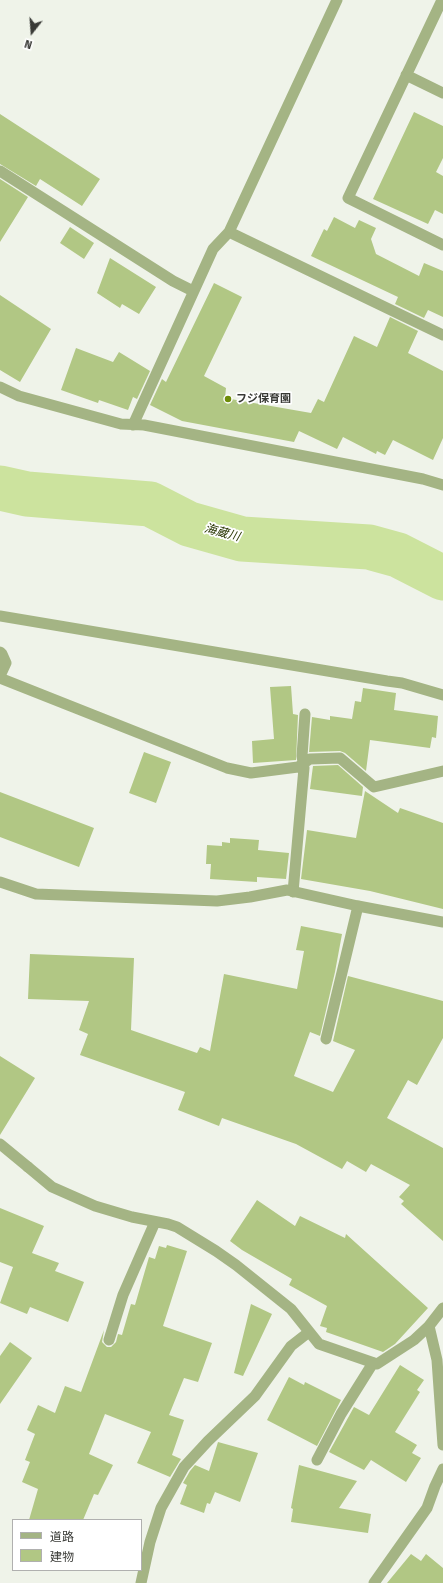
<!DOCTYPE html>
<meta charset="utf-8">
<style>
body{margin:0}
#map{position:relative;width:443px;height:1583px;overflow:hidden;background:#eff3e9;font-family:"Fira Sans","Noto Sans JP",sans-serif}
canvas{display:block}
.legend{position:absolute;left:12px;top:1519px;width:130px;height:52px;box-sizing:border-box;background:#fff;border:1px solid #b0b0af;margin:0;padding:5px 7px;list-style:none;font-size:12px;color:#393a36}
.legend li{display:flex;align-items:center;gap:8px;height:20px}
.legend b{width:20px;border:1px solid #b0b0af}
.north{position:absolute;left:12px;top:12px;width:40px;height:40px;-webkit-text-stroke:3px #fff;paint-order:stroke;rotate:197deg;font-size:11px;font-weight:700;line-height:16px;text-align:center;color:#393a36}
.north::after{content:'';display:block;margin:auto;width:14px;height:18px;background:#393a36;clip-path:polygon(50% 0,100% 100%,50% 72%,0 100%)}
</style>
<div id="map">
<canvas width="443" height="1583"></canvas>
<ul class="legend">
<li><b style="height:5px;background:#a4b484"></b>道路</li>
<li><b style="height:11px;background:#b1c784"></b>建物</li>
</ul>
<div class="north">N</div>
</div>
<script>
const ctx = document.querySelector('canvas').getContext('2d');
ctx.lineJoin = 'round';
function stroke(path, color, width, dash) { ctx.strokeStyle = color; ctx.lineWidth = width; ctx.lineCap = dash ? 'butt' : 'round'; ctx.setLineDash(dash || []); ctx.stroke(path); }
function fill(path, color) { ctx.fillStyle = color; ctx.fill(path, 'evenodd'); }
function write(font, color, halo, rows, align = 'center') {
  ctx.font = font + ' "Fira Sans","Noto Sans JP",sans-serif'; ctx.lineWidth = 3.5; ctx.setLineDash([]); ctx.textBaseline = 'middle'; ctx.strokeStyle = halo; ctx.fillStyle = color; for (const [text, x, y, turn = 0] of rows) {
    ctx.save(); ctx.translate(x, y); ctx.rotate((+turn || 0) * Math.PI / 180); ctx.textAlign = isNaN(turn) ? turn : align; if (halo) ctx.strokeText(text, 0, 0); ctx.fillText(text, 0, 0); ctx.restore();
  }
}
stroke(new Path2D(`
 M0 488 27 494 150 504 189 524 242 539 369 547 398 555 443 578`), '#cce39e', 45);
fill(new Path2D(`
 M414 112 443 126V158L436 172 443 176V214L435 210 428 224 373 199Z
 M0 114 100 179 82 206 40 179 36 186 0 164Z
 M0 179 28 197 0 242Z
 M334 217 355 228 359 220 376 228 371 239 376 254 419 276 424 263 443 271V317L428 310 424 318 395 304 398 297 311 256 324 229 327 231Z
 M70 227 94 243 84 259 60 243Z
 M110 258 156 287 139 314 122 304 120 308 97 293Z
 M214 283 242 297 204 376 226 388 225 398 311 413 318 399 324 402 354 336 377 347 390 317 418 331 408 353 443 371V438L433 460 393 440 385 455 377 451 376 454 343 437 337 449 299 431 294 442 182 421 150 405 162 379 166 382Z
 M0 295 51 329 20 382 0 370Z
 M76 348 113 362 119 352 150 371 137 399 133 397 128 410 99 400 98 403 61 390Z
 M291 686 293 714 298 715 296 760 253 763 252 741 274 739 270 687Z
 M363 688 396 693 394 710 438 716 436 738 432 737 430 748 370 740 366 771 345 753 340 751 309 752 312 717 330 720V716L352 719 355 701 361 702Z
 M144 752 171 762 156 803 129 793Z
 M338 765 363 787 362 796 310 789 313 766Z
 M365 791 398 813 400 808 443 823V909L370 891 301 879 307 830 356 838Z
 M0 792 94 828 79 867 0 837Z
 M230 838 259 840 258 850 289 853 286 879 257 877V882L210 879 211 864H206L207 845 222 846V842L230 843Z
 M301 926 342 934 335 972 320 1036 310 1032 294 1076 333 1092 355 1050 333 1041 348 976 443 1001V1038L417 1085 408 1080 387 1118 443 1148V1241L401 1204 404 1201 399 1197 410 1185 371 1164 366 1172 347 1161 342 1169 296 1144 222 1118 219 1126 178 1110 185 1092 80 1055 88 1034 79 1030 89 1001 28 999 30 954 134 958 131 1030 197 1053 200 1047 210 1051 224 974 297 989 304 951 296 950Z
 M0 1056 35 1078 0 1135Z
 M257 1200 295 1226 300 1216 345 1238 346 1234 428 1308 395 1344 383 1352 326 1332 327 1328 320 1326 327 1306 289 1285 292 1279 242 1250 230 1241Z
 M0 1208 44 1226 32 1253 59 1263 55 1271 84 1282 68 1322 30 1307 27 1314 0 1303 13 1267 0 1262Z
 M167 1245 187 1251 163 1326 212 1343 198 1382 184 1378 169 1415 184 1420 172 1455 181 1459 170 1477 137 1463 151 1432 105 1414 89 1454 113 1465 98 1495 94 1494 83 1520H29L38 1489 22 1482 30 1462 25 1460 35 1434 27 1430 38 1405 55 1413 65 1386 81 1392 104 1330 102 1342 107 1347H111L116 1342 118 1334 122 1335 131 1304 135 1305 149 1257 155 1259 159 1246 166 1248Z
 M251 1304 272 1314 243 1376 234 1373Z
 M10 1342 32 1358 0 1404V1356Z
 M400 1365 424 1380 417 1390 420 1392 395 1432 417 1445 412 1453 421 1458 406 1482 371 1460 364 1470 329 1452 354 1407 369 1415Z
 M289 1377 304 1385 305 1382 341 1400 317 1446 267 1420Z
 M218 1442 258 1453 240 1502 215 1492 210 1504 207 1503 204 1513 180 1504 187 1485 183 1483 190 1471 195 1465 209 1471Z
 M299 1465 357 1481 339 1508 371 1514 368 1533 291 1522 293 1509 291 1508Z
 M411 1554 421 1561 426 1554 443 1568V1583H387Z`), '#b1c784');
stroke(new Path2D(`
 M0 678 227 768 251 773 298 767 310 759 340 758 374 787 443 771
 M293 892 304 768 302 756 305 714
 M326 1039 358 906
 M0 1144 28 1167
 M317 1460 341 1414 373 1363`), '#a4b484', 11);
stroke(new Path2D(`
 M442 0 348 198 443 245
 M406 75 443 93
 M0 171 173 281 193 291
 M229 232 443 335
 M0 387 19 396 121 424 144 425 423 479 443 485
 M133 425 213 249 229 232 337 0
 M0 616 387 681 402 683 443 695
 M0 652 2 654 6 663 0 676
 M0 882 36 894 217 901 250 897 287 890 358 906 443 922
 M28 1167 52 1187 95 1206 132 1217 168 1224 177 1227 216 1251 236 1265 291 1309 319 1344 377 1364 414 1340 429 1326
 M443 1308 429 1326 437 1360 443 1445
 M109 1340 123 1295 155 1222
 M141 1583 150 1542 161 1508 184 1467 208 1441 255 1396 291 1346 309 1332
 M374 1583 427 1508 435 1486 443 1469`), '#a4b484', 11);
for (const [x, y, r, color] of [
 [228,399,4,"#6e8c09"]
]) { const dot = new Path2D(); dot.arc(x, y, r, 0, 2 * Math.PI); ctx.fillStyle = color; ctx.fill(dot); stroke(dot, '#fff', 1.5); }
write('bold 11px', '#393a36', '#fff', [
 ["フジ保育園",236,399]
], 'left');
write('italic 12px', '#2b3805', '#fff', [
 ["海蔵川",222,533,15]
]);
</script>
